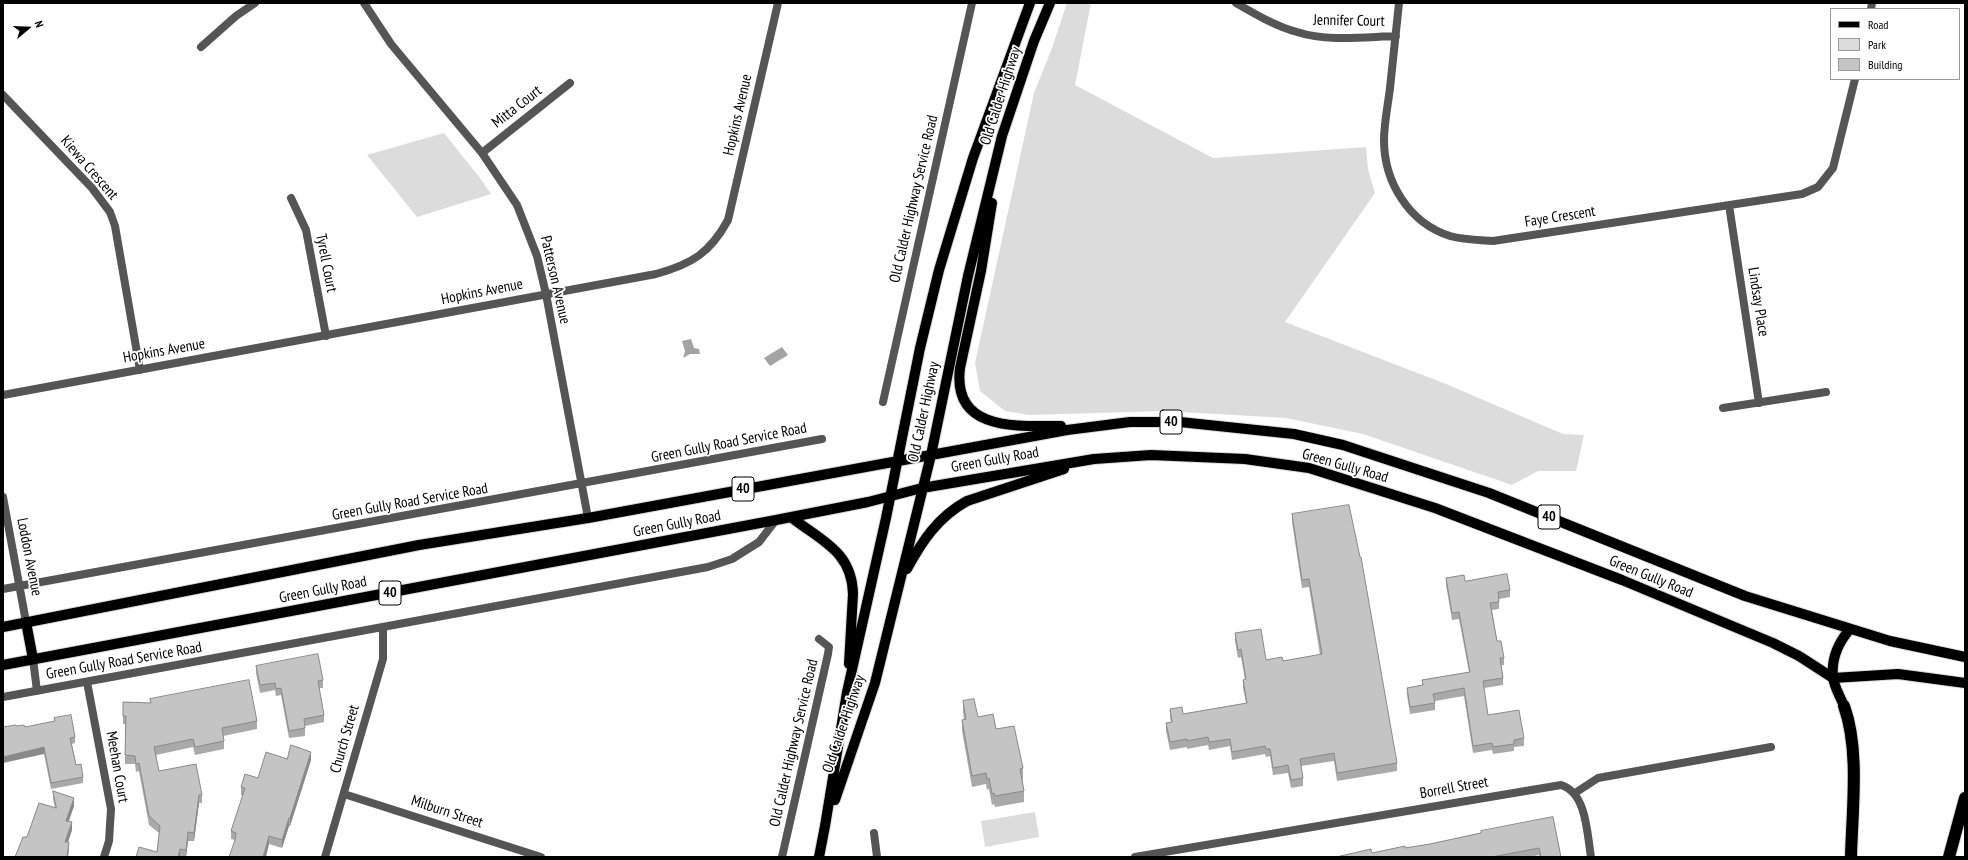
<!DOCTYPE html>
<style>
body{margin:0}
#map{position:relative;width:1968px;height:860px;overflow:hidden;background:#fff;font-family:"PT Sans Narrow",sans-serif}
canvas{display:block}
.frame{position:absolute;inset:0;border:4px solid #000;pointer-events:none}
.legend{position:absolute;left:1830px;top:8px;width:130px;height:72px;box-sizing:border-box;background:#fff;border:1px solid #999;margin:0;padding:5px 7px;list-style:none;font-size:12px;color:#000}
.legend li{display:flex;align-items:center;gap:8px;height:20px}
.legend b{width:20px;border:1px solid #999}
.north{position:absolute;left:8px;top:8px;width:40px;height:40px;-webkit-text-stroke:3px #fff;paint-order:stroke;rotate:71deg;font-size:11px;font-weight:700;line-height:16px;text-align:center;color:#000}
.north::after{content:'';display:block;margin:auto;width:14px;height:18px;background:#000;clip-path:polygon(50% 0,100% 100%,50% 72%,0 100%)}
</style>
<div id="map">
<canvas width="1968" height="860"></canvas>
<div class="frame"></div>
<ul class="legend">
<li><b style="height:5px;background:#000"></b>Road</li>
<li><b style="height:11px;background:#dcdcdc"></b>Park</li>
<li><b style="height:11px;background:#c4c4c4"></b>Building</li>
</ul>
<div class="north">N</div>
</div>
<script>
const ctx = document.querySelector('canvas').getContext('2d');
ctx.lineJoin = 'round';
function fill(path, color) { ctx.fillStyle = color; ctx.fill(path, 'evenodd'); }
function stroke(path, color, width, dash) { ctx.strokeStyle = color; ctx.lineWidth = width; ctx.lineCap = dash ? 'butt' : 'round'; ctx.setLineDash(dash || []); ctx.stroke(path); }
function write(font, color, halo, rows, align = 'center') {
  ctx.font = font + ' "PT Sans Narrow",sans-serif'; ctx.lineWidth = 3.5; ctx.setLineDash([]); ctx.textBaseline = 'middle'; ctx.strokeStyle = halo; ctx.fillStyle = color; for (const [text, x, y, turn = 0] of rows) {
    ctx.save(); ctx.translate(x, y); ctx.rotate((+turn || 0) * Math.PI / 180); ctx.textAlign = isNaN(turn) ? turn : align; if (halo) ctx.strokeText(text, 0, 0); ctx.fillText(text, 0, 0); ctx.restore();
  }
}
fill(new Path2D(`
 M1067 3H1091L1075 85 1213 158 1366 147 1368 169 1375 193 1285 322 1446 384 1563 434 1584 435 1576 471H1538L1512 485 1363 434 1286 418 1164 411 1029 415 1005 411 980 391 975 363 1034 93 1052 48Z
 M444 133 480 178 491 194 417 217 367 155Z
 M1035 812 1039 837 985 847 981 821Z`), '#dcdcdc');
fill(new Path2D(`
 M691 339 694 348 699 349 700 354H690L683 358 685 351 682 341Z
 M782 347 788 355 770 366 764 358Z`), '#a3a3a3');
const primary = new Path2D(`
 M992 203 981 271 960 368C952 432 1018 426 1061 426
 M791 517C821 541 852 551 853 594L849 664
 M907 569C922 541 938 517 967 501L1064 469
 M26 622 33 659
 M3 627 419 545 588 518 1067 430 1130 422H1180L1294 434 1343 445 1489 493 1745 596 1890 641 1965 657
 M3 665 776 520 868 502 922 488 1094 459 1151 455 1245 459 1309 468 1435 508 1622 580 1773 643 1799 656 1833 678 1898 674 1965 683
 M1844 706C1841 698 1834 687 1833 677 1831 658 1838 643 1850 629
 M835 800 875 683 931 455 968 276 1002 136 1034 41 1050 3
 M819 857 825 826 847 692 886 518 920 348 939 270 973 158 1030 3`);
const motorway = new Path2D(`
 M1844 706C1860 750 1852 811 1851 857
 M1949 857 1965 798`);
stroke(primary, '#dbdbdb', 12);
stroke(motorway, '#dbdbdb', 14);
stroke(new Path2D(`
 M364 3 391 44 482 153 517 205 537 256 546 294 588 518
 M1236 3C1255 14 1275 26 1297 32 1328 42 1364 37 1396 36
 M1399 3C1396 31 1393 60 1390 88 1388 105 1384 123 1384 140 1384 182 1409 223 1450 236 1464 240 1479 240 1493 241L1802 194 1818 187 1833 168 1855 79
 M1871 9 1872 3
 M201 47 236 16 255 3
 M3 95 92 188 110 212 115 226 140 370
 M482 153 570 83
 M291 198 306 230 326 336
 M1729 205 1759 403
 M3 395 656 274C692 264 710 253 728 220L778 3
 M883 402 972 3
 M1723 408 1826 392
 M3 497 26 622
 M3 589 822 439
 M33 659 37 691
 M87 682 111 809 109 841 104 857
 M3 697 708 567 732 559 759 542 776 520
 M1575 793 1598 778 1771 747
 M344 794 541 857
 M874 833 877 857
 M325 857 383 659V627
 M782 857 828 654 829 647 819 639
 M1135 857 1561 785C1587 793 1587 834 1591 857`), '#555', 8);
stroke(primary, '#000', 10);
stroke(motorway, '#000', 12);
fill(new Path2D(`
 M1292 514 1397 763V771L1337 781 1334 761 1301 766 1303 778V786L1291 788 1288 773 1273 775 1270 756 1266 757 1265 754 1232 760 1230 746 1209 750 1208 745 1187 749V747L1170 750 1166 731V723L1171 722 1170 717V709L1183 714 1246 703 1243 688V680H1245L1241 657 1238 658 1235 641V633L1266 660 1283 661 1320 655 1309 587 1302 588 1292 522Z
 M1446 578 1465 581 1510 590V597L1499 599V609L1492 610 1497 641 1504 658V665H1501L1503 678V685L1484 688 1488 715 1524 738V746L1514 747V751L1493 754 1492 750 1473 753 1464 696 1435 701V710L1410 714 1407 695V688L1422 685V680L1469 672 1459 619 1452 620 1446 585Z
 M256 666 323 680V688H319L324 715V722L305 726V736L289 738 281 695 276 696 275 690 260 693 256 673Z
 M150 699 257 721V729L223 736 224 741V749L195 755 193 747 156 755 159 771 202 795V803H199L194 841H188L186 857H136L157 852 159 833 149 825 139 771 136 772 135 764H125V724H123V702L150 703Z
 M963 701 978 717 996 729 1023 768V779H1022L1024 791V802L995 807 994 804 992 805 989 789 987 790 986 784 972 787 962 731V720L964 719 963 712Z
 M54 718 75 737V743L72 744 76 765 83 777V783L51 789 44 754 17 726 25 727 54 722Z
 M287 759 311 760 290 826H289L282 848 269 844 235 840 231 839V831L243 796 241 795V787L258 778Z
 M53 791 74 806 69 821 72 830 68 842 69 850 68 857H15L27 837 55 808 53 799Z
 M1553 817 1561 857H1539V855L1530 857H1336L1372 853 1430 844Z`), '#a9a9a9');
fill(new Path2D(`
 M44 747V754L3 763V757Z
 M311 752V760L290 826V818Z
 M199 795V803L194 841V833Z
 M74 798V806L66 828V821Z
 M289 818V826L282 848V840Z
 M72 822V830L65 850V842Z
 M188 832V841L186 857V850Z
 M269 836V844L266 857H263Z
 M69 842 68 857H67Z
 M180 849V857H178Z`), '#898989');
const building = new Path2D(`
 M1349 505 1360 557H1361L1397 763 1337 773 1334 753 1300 759 1303 778 1291 780 1288 765 1273 768 1270 749H1266L1265 746 1232 752 1230 739 1209 742 1208 737 1187 741V739L1170 742 1166 723 1172 722 1170 709 1182 707 1183 714 1247 703 1243 680 1246 679 1241 649 1238 650 1235 633 1261 629 1266 660 1282 657 1283 661 1322 654 1309 579 1302 580 1292 514Z
 M1507 574 1510 590 1498 592 1499 602 1490 603 1497 641H1501L1504 658H1500L1503 678 1483 681 1488 715 1519 710 1524 738 1514 740V744L1493 747 1492 743 1473 746 1464 688 1433 694 1435 703 1410 707 1407 688 1423 685 1422 680 1470 672 1459 612 1452 613 1446 578 1464 575 1465 581Z
 M318 654 323 680 318 681 324 715 304 719 305 728 289 731 281 688 276 689 275 683 260 685 256 666Z
 M249 680 257 721 222 728 224 741 195 747 193 739 154 747 159 771 196 764 202 795H199L194 833 188 832 186 850 180 849 178 857H136L139 847 157 852 160 826 149 816 139 763 136 764 135 756 125 755 126 716H123V702L151 703 150 699Z
 M974 699 978 717 993 714 996 729 1014 726 1023 768 1020 769 1024 791 995 796 994 793 992 794 989 778 987 779 986 773 972 776 962 720 966 719 963 701Z
 M71 715 75 737 70 738 76 765 81 764 83 777 51 783 44 747 3 757V727L16 725 17 726 24 725 25 727 55 721 54 718Z
 M291 745 311 752 290 818H289L282 840 269 836 263 857H229L235 840 236 833 231 831 245 788 241 787 245 774 258 778 266 752 287 759Z
 M53 791 74 798 66 821 72 822 65 842H69L67 857H15L23 837H27L39 803 56 808Z
 M1553 817 1561 857H1541L1539 848 1492 857H1336L1371 849 1372 853 1405 846V848L1430 844 1481 833V831Z`);
fill(building, '#c4c4c4');
stroke(building, '#898989', 1);
for (const [x, y, w] of [
 [1171,422,22],
 [743,489,22],
 [1549,517,22],
 [390,593,22]
]) { const box = new Path2D(); box.roundRect(x - w / 2, y - 12, w, 24, 3); ctx.fillStyle = '#fff'; ctx.fill(box); stroke(box, '#000', 1); }
write('bold 14px', '#000', null, [
 ["40",1171,422],
 ["40",743,489],
 ["40",1549,517],
 ["40",390,593]
]);
write('15px', '#000', '#fff', [
 ["Jennifer Court",1349,21,1],
 ["Old Calder Highway",1001,96,-72],
 ["Mitta Court",517,107,-38],
 ["Hopkins Avenue",738,115,-77],
 ["Kiewa Crescent",89,168,49],
 ["Old Calder Highway Service Road",914,199,-77],
 ["Faye Crescent",1560,217,-9],
 ["Tyrell Court",326,263,79],
 ["Patterson Avenue",555,280,77],
 ["Hopkins Avenue",482,292,-11],
 ["Lindsay Place",1758,302,81],
 ["Hopkins Avenue",164,351,-10],
 ["Old Calder Highway",924,412,-78],
 ["Green Gully Road Service Road",729,443,-11],
 ["Green Gully Road",995,460,-10],
 ["Green Gully Road",1345,466,16],
 ["Green Gully Road Service Road",410,502,-10],
 ["Green Gully Road",677,524,-11],
 ["Loddon Avenue",29,557,79],
 ["Green Gully Road",1651,577,22],
 ["Green Gully Road",323,590,-11],
 ["Green Gully Road Service Road",124,661,-10],
 ["Old Calder Highway",844,724,-71],
 ["Church Street",345,739,-74],
 ["Old Calder Highway Service Road",794,743,-77],
 ["Meehan Court",117,767,80],
 ["Borrell Street",1454,788,-10],
 ["Milburn Street",447,812,18]
]);
</script>
